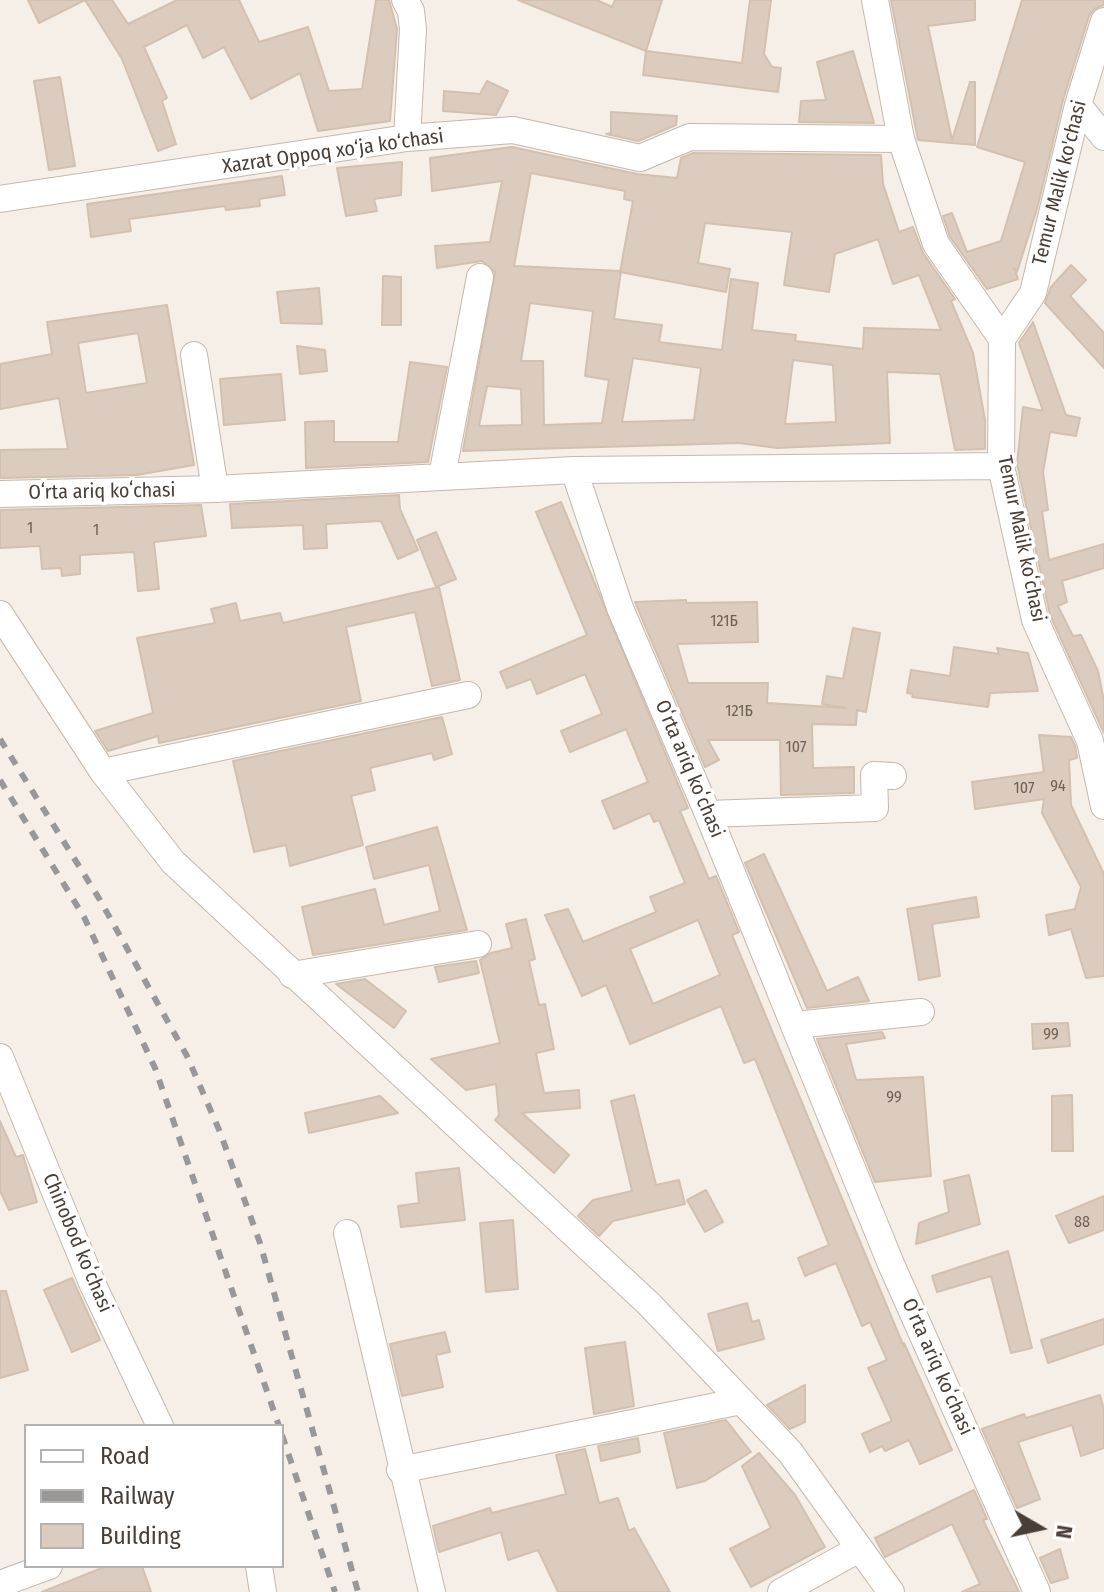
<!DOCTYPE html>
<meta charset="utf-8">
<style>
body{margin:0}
#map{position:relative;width:1104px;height:1592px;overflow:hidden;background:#f5efe8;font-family:"Fira Sans Condensed",sans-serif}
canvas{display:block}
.legend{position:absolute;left:24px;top:1424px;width:260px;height:144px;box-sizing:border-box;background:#fff;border:2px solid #b6b2af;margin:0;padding:10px 14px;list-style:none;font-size:24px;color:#493f36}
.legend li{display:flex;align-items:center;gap:16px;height:40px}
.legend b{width:40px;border:2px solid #b6b2af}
.north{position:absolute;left:1000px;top:1488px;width:80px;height:80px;-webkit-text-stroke:6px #fff;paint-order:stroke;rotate:99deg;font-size:22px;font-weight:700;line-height:32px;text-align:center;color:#493f36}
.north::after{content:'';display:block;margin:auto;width:28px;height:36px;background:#493f36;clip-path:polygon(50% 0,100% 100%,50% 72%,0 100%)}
</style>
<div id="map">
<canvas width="1104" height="1592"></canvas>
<ul class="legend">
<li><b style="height:10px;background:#fff"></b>Road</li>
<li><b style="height:10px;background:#989898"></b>Railway</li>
<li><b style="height:22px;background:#dbccbf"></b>Building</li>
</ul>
<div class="north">N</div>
</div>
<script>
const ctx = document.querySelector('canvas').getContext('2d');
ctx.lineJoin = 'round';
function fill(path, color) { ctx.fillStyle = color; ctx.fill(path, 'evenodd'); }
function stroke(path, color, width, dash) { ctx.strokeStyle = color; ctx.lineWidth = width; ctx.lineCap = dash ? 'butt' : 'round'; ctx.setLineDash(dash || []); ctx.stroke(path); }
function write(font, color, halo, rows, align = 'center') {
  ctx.font = font + ' "Fira Sans Condensed",sans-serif'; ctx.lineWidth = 7; ctx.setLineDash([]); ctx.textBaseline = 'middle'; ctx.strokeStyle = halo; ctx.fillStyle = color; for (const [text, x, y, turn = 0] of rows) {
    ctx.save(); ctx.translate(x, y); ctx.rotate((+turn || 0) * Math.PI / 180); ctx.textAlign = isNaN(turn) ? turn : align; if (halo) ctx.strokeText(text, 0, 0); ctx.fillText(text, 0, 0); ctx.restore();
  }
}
const building = new Path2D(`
 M28 0H112L128 24 177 0H239L259 42 308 27 329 91 362 89 376 0H389L397 29 390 121 318 131 300 73 251 99 224 47 203 58 187 25 144 47 167 98 162 101 176 144 158 151 122 59 85 0 39 23Z
 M518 0H597L612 7 615 0H662L646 51Z
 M750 0H771L764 54 772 67 781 68 778 92 643 75 646 51 742 63Z
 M891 0H975V20L928 26 952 140 970 82H975V145L918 140Z
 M1022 0H1104V5L1094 9 1089 16 1063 100 1037 209 1017 272 1014 268 1018 279 987 289 950 237 943 216 952 213 967 252 1001 241 1025 162 977 147Z
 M853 51 874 123 799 122 801 101 826 100 817 62Z
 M60 77 75 166 49 170 34 81Z
 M487 81 508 91 496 115 443 111 444 91 480 94Z
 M611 112 677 116 676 125 638 141 606 134 611 133Z
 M512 147 637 174 677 178 681 158 693 153 881 155 883 184 899 232 913 227 923 253 955 299 951 301 973 353 985 420V449L955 450 940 374 887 372 890 443 777 448 739 443 463 451 495 272 482 261 437 268 435 246 490 242 502 181 432 191 430 158ZM531 173 625 191 624 199 633 201 620 272 726 292 730 269 698 263 705 223 792 232 784 285 829 292 835 254 878 239 893 284 919 275 941 330 864 328 863 349 795 341 796 335 752 330 758 283 731 279 722 350 659 342 662 325 614 319 621 271 514 266ZM530 303 593 311 585 376 609 380 602 423 544 425 543 361H521ZM633 358 701 368 694 420 622 422ZM793 360 833 365 836 422 785 424ZM487 386 521 389 522 425 479 426Z
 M402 162 401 195 374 199 377 211 346 216 337 168Z
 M282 176 285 195 259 199 260 206 226 210 225 206 129 219 131 231 91 237 87 204Z
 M1071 265 1086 280 1070 296 1104 333V368L1045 303 1051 287Z
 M383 276 401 277V325H382Z
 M319 288 322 324 281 323 277 292Z
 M167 305 194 465 137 475 0 478V450L68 449 59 398 0 409V364L52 354 47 322ZM138 333 147 383 86 393 78 343Z
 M1033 322 1066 415 1080 418 1076 436 1050 432 1043 472 1048 510 1042 511 1049 560 1104 544V568L1062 581 1067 602 1058 606 1073 636 1081 635 1098 671 1104 701V733L1050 615 1017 464 1023 407 1043 411 1019 343Z
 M297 346 325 350 327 371 300 374Z
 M410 362 447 367 428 462 306 468 305 422 334 421V442H398Z
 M281 374 285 420 224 425 220 379Z
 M399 495 400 509 418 550 398 559 381 521 326 524 327 548 304 549 303 525 232 528 230 504Z
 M561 502 688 808 680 811 709 879 716 876 739 932 732 935 904 1347V1343L952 1450 920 1464 909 1440 885 1451 882 1446 870 1452 862 1434 892 1421 868 1368 887 1360 870 1322 862 1326 836 1263 805 1276 798 1258 829 1245 755 1059 744 1063 721 1006 630 1044 606 985 582 996 545 915 568 909 583 942 656 912 650 897 685 883 659 820 654 822 650 813 614 829 602 801 648 782 626 729 570 752 561 731 602 714 585 674 537 694 531 679 507 688 500 672 587 635 536 512ZM698 920 720 975 653 1004 630 949Z
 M201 505 206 536 154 542 159 589 138 591 134 552 80 555V574L62 576 61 568 42 569 40 546 0 548V510Z
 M436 532 456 579 436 587 417 540Z
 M439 587 460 680 432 686 415 612 346 627 361 701 159 743 158 736 108 751 95 731 153 713 137 638 215 623 211 609 236 603 240 621 280 613 283 623Z
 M686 600V603L757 602 758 642 677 644 688 683H768L767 703 846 708 822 704 827 676 843 679 853 628 880 633 866 712 857 710 856 725 812 724 813 768 854 767V793L781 795 780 740H708L719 760 705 767 635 602Z
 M954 647 999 654 997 648 1028 653 1038 691 990 693 988 707 912 697 913 694 907 693 911 670 950 676Z
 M442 717 452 754 434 760 432 753 370 768 375 790 351 796 363 845 290 866 286 845 254 852 233 761Z
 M1039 735 1071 737 1075 746 1077 758 1069 760 1071 805 1104 874V976L1086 978 1071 929 1049 935 1046 915 1075 909 1081 887 1042 813 1044 799 975 809 972 782 1044 772Z
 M437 827 467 930 313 955 302 907 375 889 384 925 440 911 429 865 374 879 366 847Z
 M764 854 827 991 858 977 869 1001 807 1008 745 863Z
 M976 897 979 917 932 924 940 976 919 980 907 909Z
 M526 919 535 959 529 961 539 1005 545 1004 554 1049 536 1053 544 1093 579 1090 580 1108 522 1113 569 1155 554 1173 495 1120 499 1115 496 1084 466 1090 431 1059 500 1043 480 960 491 953 512 948 506 924Z
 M476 961 479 973 439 982 435 967Z
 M365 979 406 1011 394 1028 336 984Z
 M1068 1023 1070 1046 1033 1049 1032 1024Z
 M882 1032 885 1038 846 1044 856 1080 923 1077 931 1176 875 1182 817 1039Z
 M634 1095 656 1185 679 1180 685 1204 613 1221 599 1236 578 1216 593 1200 632 1191 611 1101Z
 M1072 1095 1073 1151H1052V1096Z
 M380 1096 398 1113 309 1133 305 1113Z
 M0 1121 16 1157 23 1155 37 1202 9 1210 0 1191Z
 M459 1168 465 1220 401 1227 398 1206 419 1203 416 1173Z
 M969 1175 980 1224 916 1244 919 1223 949 1212 944 1181Z
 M706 1190 723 1222 705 1232 687 1200Z
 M1104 1196V1230L1069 1243 1056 1216Z
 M513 1220 518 1289 486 1292 480 1223Z
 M1008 1251 1032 1348 1011 1353 991 1276 937 1292 932 1276Z
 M72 1278 100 1340 72 1352 44 1290Z
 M0 1291H6L28 1370 0 1378Z
 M747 1303 752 1322 759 1320 764 1339 718 1351 708 1314Z
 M1104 1319V1344L1048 1363 1041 1340Z
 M445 1332 450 1352 436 1355 443 1387 402 1396 390 1344Z
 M625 1342 634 1406 594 1414 585 1348Z
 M805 1385V1422L790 1429 767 1405Z
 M1100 1395 1104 1410V1448L1081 1456 1072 1425 1018 1442 1040 1499 1017 1508 982 1429 1024 1414 1026 1418Z
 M726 1420 751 1452 705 1481 677 1488 664 1433Z
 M638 1438 640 1452 601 1461 598 1446Z
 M585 1449 599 1503 618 1498 629 1531 634 1528 670 1592H558L538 1550 508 1560 501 1532 439 1552 433 1526 490 1508 492 1513 566 1494 556 1455Z
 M759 1453 795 1495 825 1547 751 1587 730 1549 771 1528 742 1466Z
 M974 1490 987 1519 983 1520 1019 1592H962L980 1584 952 1524 885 1557 875 1538Z
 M1060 1549 1068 1578 1051 1583 1040 1558Z
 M107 1566H142L151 1592H42Z`);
fill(building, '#dbccbf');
stroke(building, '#d3c0af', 2);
const minor = new Path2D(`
 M405 0 411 11 413 29 407 138
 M875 0 901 139 936 244 1002 339 1001 466 1035 620 1090 741 1104 806
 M1078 105 1104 137
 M0 199 407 138 513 130 640 158 690 137 901 139
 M1002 339 1033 293 1078 105 1104 21
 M194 355 215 489
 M574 470 1001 466
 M442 476 480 277
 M0 494 215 489 574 470 620 608 708 814 891 1264 1037 1592
 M0 614 103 772 173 862 649 1304 790 1452 891 1592
 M103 772 468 695
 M708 814 875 808 874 775 893 776
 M292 975 478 944
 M795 1025 921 1012
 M0 1057 93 1285 160 1426
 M347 1233 432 1592
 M400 1470 741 1401
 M259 1566 263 1592
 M0 1584 49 1566
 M781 1592 859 1549`);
stroke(minor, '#c5b8ad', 28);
stroke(minor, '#fff', 26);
stroke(new Path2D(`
 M0 739 100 900 187 1056 220 1132 260 1243 358 1592
 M0 780 84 917 155 1068 279 1426
 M282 1435 335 1592`), '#989898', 6, [10, 10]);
write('16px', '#6e6258', null, [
 ["1",30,529],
 ["1",96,531],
 ["121Б",724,622],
 ["121Б",739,712],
 ["107",796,748],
 ["94",1058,787],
 ["107",1024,789],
 ["99",1051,1035],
 ["99",894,1098],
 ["88",1082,1223]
]);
write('20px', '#493f36', '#fff', [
 ["Xazrat Oppoq xo‘ja ko‘chasi",333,152,-8],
 ["Temur Malik ko'chasi",1060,183,-76],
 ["Oʻrta ariq koʻchasi",102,492,-1],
 ["Temur Malik koʻchasi",1021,539,78],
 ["Oʻrta ariq koʻchasi",689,769,67],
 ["Chinobod koʻchasi",77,1243,67],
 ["Oʻrta ariq koʻchasi",937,1367,66]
]);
</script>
